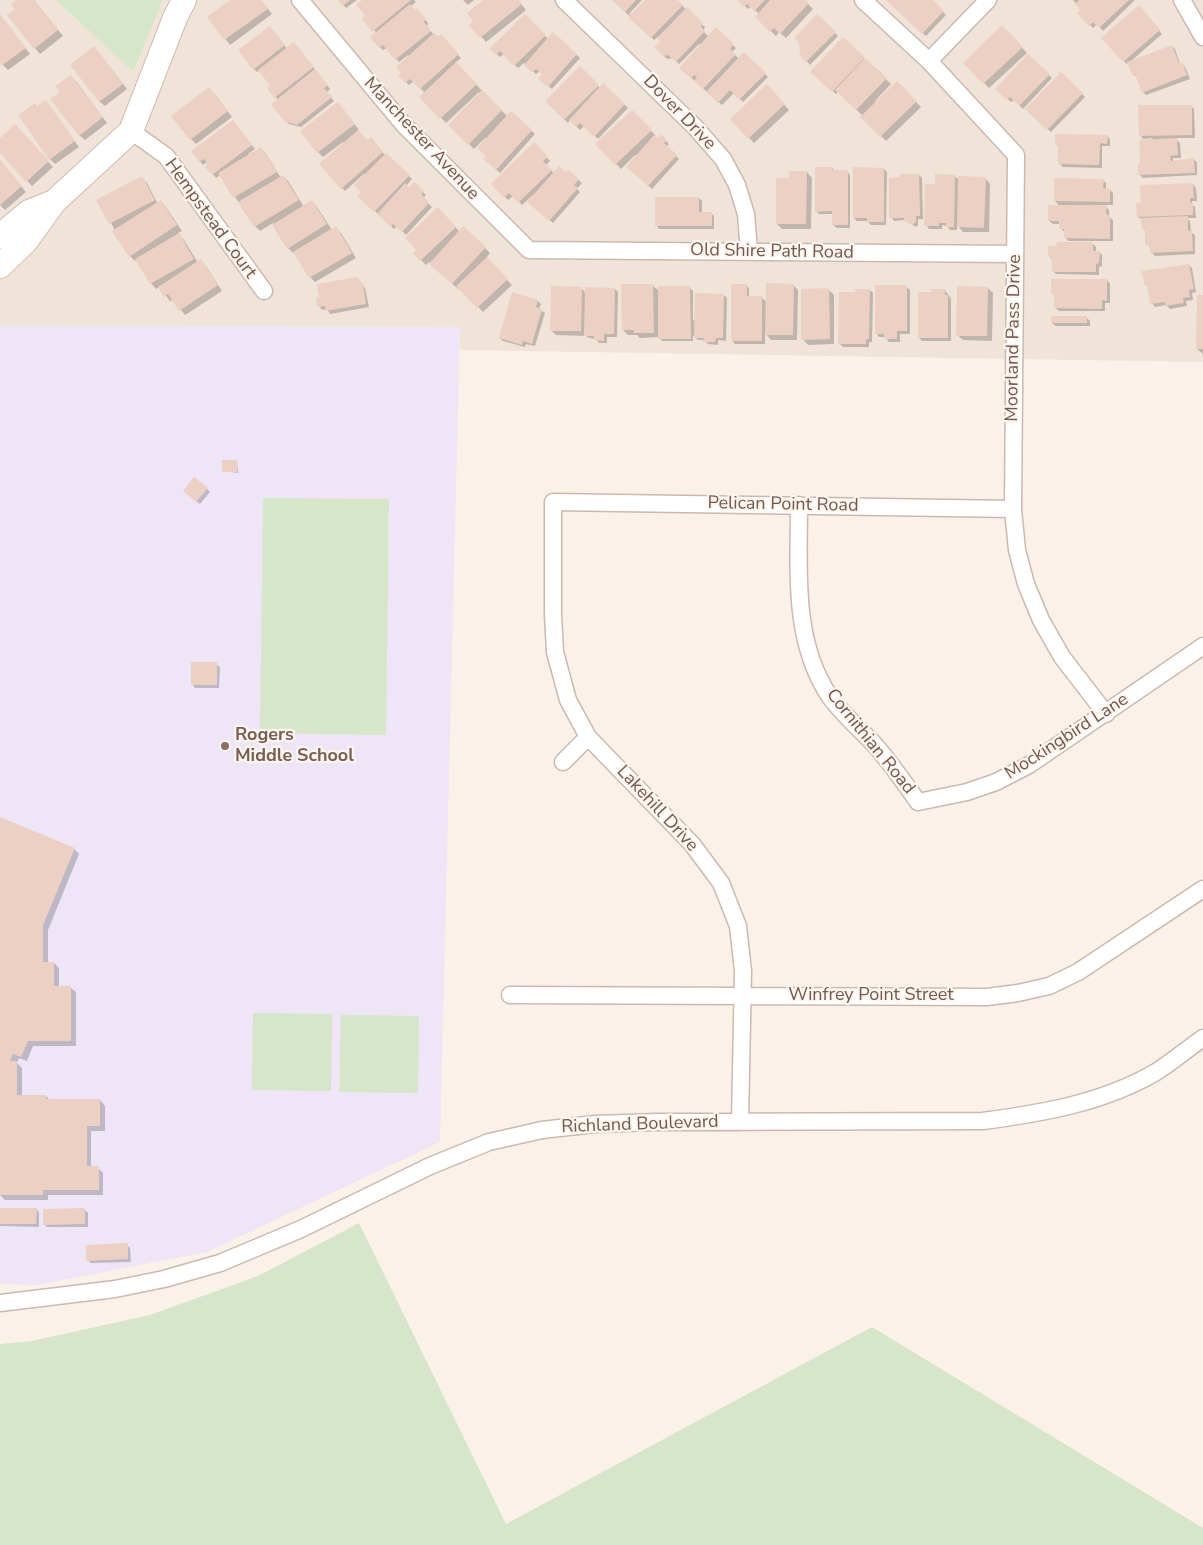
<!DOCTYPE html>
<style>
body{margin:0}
canvas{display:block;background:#faf1e9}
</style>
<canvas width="1203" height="1545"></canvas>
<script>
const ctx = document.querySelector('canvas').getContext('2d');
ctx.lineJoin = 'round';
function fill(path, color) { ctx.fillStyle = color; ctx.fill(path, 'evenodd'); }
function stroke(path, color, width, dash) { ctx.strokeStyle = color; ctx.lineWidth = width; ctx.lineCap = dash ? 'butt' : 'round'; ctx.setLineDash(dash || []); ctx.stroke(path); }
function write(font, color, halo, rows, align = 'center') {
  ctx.font = font + ' "Nunito Sans",sans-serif'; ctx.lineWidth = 4.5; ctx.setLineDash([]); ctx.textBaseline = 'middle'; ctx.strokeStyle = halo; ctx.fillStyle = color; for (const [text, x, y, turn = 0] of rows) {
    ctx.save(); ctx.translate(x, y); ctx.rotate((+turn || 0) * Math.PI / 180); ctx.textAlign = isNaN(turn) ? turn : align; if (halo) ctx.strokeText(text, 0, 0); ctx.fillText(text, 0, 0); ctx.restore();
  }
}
fill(new Path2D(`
 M0 0H56L133 72 163 0H1203V362L460 350V327L0 325Z`), '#f0e3d8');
fill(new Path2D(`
 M0 325 460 327 440 1142 207 1252 37 1285 0 1284Z`), '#eee5f6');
fill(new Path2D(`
 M56 0H163L133 72Z
 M263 498 389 499 386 735 260 733Z
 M253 1013 332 1014 331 1091 252 1090Z
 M341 1015 419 1016 418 1093 339 1092Z
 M359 1223 506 1524 872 1327 1203 1528V1545H0V1344L32 1341 150 1315 258 1276Z`), '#d7e6c9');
fill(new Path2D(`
 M18 0H34L63 36 40 54 8 16 17 9Z
 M232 0H261L272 14 230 45 209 17Z
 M339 0H357L346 8Z
 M364 0H414L416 2 411 6 416 11 420 13 428 23 427 27 438 39 441 36 461 58 455 63 507 116 511 112 535 134 500 173 485 159 488 157 487 139 485 138 474 149 450 125 480 94 479 92 446 123 421 97 425 93 414 81 409 85 399 75 403 72 409 57 408 55 399 62 387 48 383 50 380 47 376 33 366 15Z
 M463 0H474L468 5Z
 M485 0H518L526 10 486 42 471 25 475 21Z
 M613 0H642L629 14 631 16 646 0H676L705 27 703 31 709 37 716 29 736 48 732 52 739 59 744 54 768 77 743 102 734 93 722 105 680 68 701 45 699 44 679 64 673 58 667 59 656 47 661 43 659 36 654 40Z
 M739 0H804L813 9 786 38 779 32 776 36 756 17 759 14 751 6 748 9Z
 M887 0H931L946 15 926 36Z
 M1073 0H1135L1103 31 1097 24 1093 28 1090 25 1082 10Z
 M1142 10 1162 34 1130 62 1172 46 1175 49 1180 64 1185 67 1190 79 1146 95 1143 92 1137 77 1133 74 1128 63 1127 64 1124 61Z
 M0 16 30 54 8 70 0 62Z
 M525 16 548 39 553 34 580 58 552 89 540 79 544 74 540 71 536 74 524 63 518 68 504 54 500 57 491 49Z
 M817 16 838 36 810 65 802 56 800 42Z
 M1002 27 1027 53 989 88 964 63Z
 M273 31 287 49 297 46 330 89 327 92 334 101 301 127 289 124 285 120 272 86 260 70 257 72 254 69Z
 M843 39 891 84 875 101 877 102 897 83 921 107 886 141 862 117 863 116 838 92 836 94 812 72Z
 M99 53 127 89 105 106 99 101Z
 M1028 55 1052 78 1023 109 1014 100 1011 102 996 89Z
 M580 68 600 88 603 85 628 108 598 139 584 126 580 130 570 120 568 123 546 101Z
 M1061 73 1085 97 1051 132 1027 109Z
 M76 81 107 123 85 140 79 135Z
 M767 86 789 110 754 143 732 119Z
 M214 93 232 117 196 144 191 139Z
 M46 102 79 147 55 164 50 159 38 107Z
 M338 104 359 130 357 131 368 142 371 139 385 155 386 154 412 179 406 186 410 189 414 184 426 195 423 198 432 207 406 235 397 226 394 229 359 196 363 192 365 176 364 174 345 191 320 164 344 144 343 142 323 157 318 152Z
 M1191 106 1194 109 1195 138H1175L1180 143 1181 158H1173V162L1193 159 1197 162V175L1143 178 1140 175 1153 138 1143 139 1140 135Z
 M632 111 656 136 655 137 658 140 661 136 669 144 666 147 679 159 652 189 628 167 637 156 635 155 621 169 597 144Z
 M236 125 255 149 248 154 249 155 261 148 266 154 281 178 283 176 288 181 304 207 312 202 317 207 332 230 336 228 341 233 356 258 315 282 310 277 295 252 293 253 288 248 273 223 260 231 255 226 220 175 216 178 207 167 211 159 203 165 192 152Z
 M20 131 53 167 32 186 0 151V139Z
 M1107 136 1110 139V146H1102V168L1063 167 1060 164V148L1056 144Z
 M534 144 550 161 546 165 554 173 567 174 568 171 582 183 577 189 580 192 553 223 532 205 535 195 534 194 522 205 513 196 508 200 493 184Z
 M0 161 26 192 5 210 0 205Z
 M832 168 835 171H847L850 175V228H837L833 225V214H819L816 211Z
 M884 169 887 172 886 225H871L867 221H857L854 218Z
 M807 172 812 178 811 229H782L777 224 790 180Z
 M919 175 922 178 923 219H918V225L916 227 905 220 894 221 891 217Z
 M954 176 959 180 985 178 990 184 989 232H963L957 225V230H950L947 226 942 225V229H929L926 225Z
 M141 178 147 183 158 204 161 202 166 207 182 231 178 233 184 240 198 263 206 266 222 291 185 315 173 300 170 301 159 287 156 289 151 283 137 260 135 261 130 256 98 201Z
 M1103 180 1106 183V190H1110L1113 193V205H1104L1109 210V217L1113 220V241H1068L1065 237V232L1061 229V224H1053L1049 221 1060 206 1055 201Z
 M1193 184 1196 188 1197 201H1192V204L1195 207 1196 218H1187L1190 221 1191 232 1195 235V254L1155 256 1151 252V247L1147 244 1146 231 1143 228 1142 220 1138 217Z
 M699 198 702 201V213H711L714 216V229H659L656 225Z
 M438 209 460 232 485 248 490 253 486 258 512 285 483 312 459 287 458 289 429 262 426 265 414 253 418 250Z
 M1093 244 1096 247V252H1099L1102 255V266L1099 267V275L1056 274 1053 271V260L1050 257Z
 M1189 265 1192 268 1196 292 1192 293 1193 300 1186 301 1187 306 1170 309 1166 305 1155 307 1152 303 1149 288 1145 284Z
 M356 278 365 288 369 307 330 314 327 309 322 310 319 306Z
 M1107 280 1110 284V303H1105V311H1059L1056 308V297L1053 294Z
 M652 285 659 291 689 287 693 291V320H695L724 295 727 298 726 341 718 340V345L708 344 704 340H698L693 335V341H662L659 337 640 338 637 335H628L623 330Z
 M746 285 749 288V297L762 298 767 302 793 285 798 290 797 340H771L765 333V344H735L732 340Z
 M906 287 910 290V334H900V342H889L885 337H879L876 333Z
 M581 288 586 293 615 289 618 292 617 337H607V343H599L596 339 589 338 586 336 556 335 551 330Z
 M988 288 993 293 992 341 963 340 957 335Z
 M829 290 834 295V344L808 345 803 339Z
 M870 290 873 293 872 342H869V347H843L839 343 856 293Z
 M945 290 951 299V341H922L919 338 932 293Z
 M1203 297V354L1197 349Z
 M538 301 541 304 539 309 545 313 535 346 526 344 525 347 503 341 500 338Z
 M1086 317 1090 321V326H1056L1052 323Z
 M237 461 238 473 223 471Z
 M207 489 210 492 200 504 188 494Z
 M216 664 220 667 219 688H195L192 684Z
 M0 819 74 849 79 854 48 930V963H54L59 968V987H70L76 992V1046H33L27 1061 19 1058 17 1063 22 1068V1096H46L50 1100H100L105 1106V1131H91V1168H98L103 1173V1195H48V1200H5L0 1195Z
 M0 1209H36L39 1212V1227L0 1226Z
 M84 1209 88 1213V1227H47L44 1224Z
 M127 1245 130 1248 131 1262 91 1263 88 1260Z`), '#0003');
fill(new Path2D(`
 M16 0H34L58 30 34 49 7 15 15 9 11 4Z
 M230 0H261L268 9 224 40 207 17Z
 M338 0H350L342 6Z
 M362 0H411L372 32 362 19 365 15 356 5Z
 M483 0H519L522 4 480 38 469 25 473 21 467 13Z
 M612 0H636L625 12Z
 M645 0H678L683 5 651 38 628 17Z
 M737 0H765L754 11 747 4 744 7Z
 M770 0H805L809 3 780 34 774 28 770 32 755 17Z
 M886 0H933L944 11 922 34Z
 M1079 0H1129L1099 28 1093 22 1089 26 1077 13 1080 10 1075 4Z
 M410 4 415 10 417 8 426 19 424 22 431 31 395 60 383 45 379 48 370 37Z
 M1139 5 1160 30 1123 62 1101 38Z
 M687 7 703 23 701 27 705 31 676 62 668 55 663 56 654 47 660 42 658 37Z
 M0 14 26 48 1 66 0 64Z
 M525 14 546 35 514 66 500 51 496 55 489 49Z
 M817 14 836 32 806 62 800 56 799 42 794 38Z
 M1002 25 1023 47 983 84 963 63Z
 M270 26 285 45 253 70 238 50Z
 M716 27 734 44 730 49 736 54 703 89 694 81 697 77 694 75 691 78 679 68Z
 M553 32 577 54 548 87 538 79 542 74 536 69 532 72 524 65Z
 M434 33 438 37 441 34 459 54 420 89 410 79 405 83 398 75 401 72 396 67Z
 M843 37 865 57 832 92 810 72Z
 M294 42 314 67 274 98 267 88 270 86 258 70Z
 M1172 45 1179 63 1182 62 1187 75 1142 93 1135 74 1132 75 1127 62Z
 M94 46 123 84 99 102 70 65Z
 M744 52 766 73 739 100 730 90 718 103 706 92Z
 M1028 54 1050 74 1019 106 1010 97 1007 100 995 89Z
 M865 58 887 78 856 110 835 90Z
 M456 62 477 84 440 119 419 97Z
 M580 66 599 85 564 120 545 101Z
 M315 69 328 85 324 88 332 97 297 125 284 121 271 104Z
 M1061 72 1083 93 1047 130 1025 109Z
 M71 75 103 117 79 136 50 99 60 92 55 86Z
 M897 81 917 101 880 137 860 117Z
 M603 83 625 104 594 137 580 123 576 127 569 120Z
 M767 84 785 104 748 139 730 119Z
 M209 87 228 111 190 140 171 116Z
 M482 90 502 110 468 145 448 125Z
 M46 100 75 141 49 160 18 115 35 103 37 106Z
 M338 102 355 124 317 153 300 131Z
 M1138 105H1192V135L1139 136Z
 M632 110 652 130 615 165 595 144Z
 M511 111 532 130 496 170 483 159 486 156 477 148Z
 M233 120 252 145 212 175 205 167 207 163 204 159 199 162 191 151Z
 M15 124 49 161 26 182 0 153V138Z
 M358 130 367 140 371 137 383 152 341 189 319 164Z
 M661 134 667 140 664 143 677 155 648 186 626 167 654 135 658 138Z
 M1055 134 1108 135 1107 144 1100 143 1099 165 1058 164V145H1055Z
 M1177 138 1178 155 1170 156 1171 161 1194 158 1195 173 1138 175V165L1140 161 1139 140Z
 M534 142 548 157 543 161 552 170 518 203 509 193 504 198 491 184Z
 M261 147 277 172 233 198 218 173Z
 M386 153 410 175 374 212 357 196 361 192 354 185Z
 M0 160 22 186 0 205Z
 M559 166 566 172 568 169 579 179 574 185 578 188 549 221 527 202Z
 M815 167H832V170H848V225H832V211L815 212Z
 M853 167 884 168V222H867V218H853Z
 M789 171H807L806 224H776V178H789Z
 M900 174H919L920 216H916V222L912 225 904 221V218H889V178L900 177Z
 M935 174 955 175 954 227H946V223H939V226H924L925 184H935Z
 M283 175 299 200 254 227 238 202Z
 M142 176 155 200 109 224 96 200Z
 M958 176 986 177 984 228 957 227Z
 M1054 178 1104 179 1103 188 1110 189V202L1054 201Z
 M414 182 424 191 421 194 429 203 402 232 393 224 391 227 377 214 405 183 409 187Z
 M1193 183 1194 198H1190V202L1193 203V215L1137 217 1136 203 1141 202 1140 185Z
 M655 197H699V212H712V226H655Z
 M161 200 177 225 129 257 112 231Z
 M312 200 327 224 287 249 272 225Z
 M1048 205H1107L1106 214 1110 216V239L1064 238V229H1059V221H1048Z
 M438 207 456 227 420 261 413 253 416 250 405 238Z
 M1188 216V231L1192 230 1193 251 1150 253V245H1145V229H1142L1141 218Z
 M336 226 352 253 309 278 293 252Z
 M463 226 486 247 452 284 429 264Z
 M179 233 194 259 150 284 135 259Z
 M1057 242H1093V251H1100L1099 263 1096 264V272H1052V257H1048V246H1056Z
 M487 257 508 279 477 308 456 286Z
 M201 259 218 285 179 311 168 294 164 297 158 287Z
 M1189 264 1194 289 1189 290 1190 297 1183 298 1184 303 1165 306V302L1150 304 1147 285 1144 284 1142 271Z
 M357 277 363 284 366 304 326 311 325 306 317 307 316 298 319 297 317 284Z
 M1051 279H1107V301L1102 300V309L1054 308V294H1051Z
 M766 283 794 284 793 335H765Z
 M621 284H653L654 333H634V330H622Z
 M731 284H747V296H762V341H731Z
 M875 285H907V331H897V339H884V334H875Z
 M551 286 582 287 581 331H550Z
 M658 286H690L691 339H658Z
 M957 286 988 287 987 336H956Z
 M585 287 615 288 614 334H604V341L594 340V336H584Z
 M829 288 830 339 801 340V289Z
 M855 289H870L869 339H866V344H838L839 292H855Z
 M931 289H945V295H948V338H918V292H931Z
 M512 292 538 300 536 307 542 309 532 344 523 341 522 345 499 338Z
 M695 293 724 294 723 338H716L715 342H703L704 338H694Z
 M1197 295H1203V349H1196Z
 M1051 316H1087V323H1051Z
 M222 460H237V472H222Z
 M194 477 208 488 196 502 183 491Z
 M191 662H217V685H191Z
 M0 817 75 848 43 925V962H54V986H71V1041H28L21 1057 13 1054 10 1061H17V1095H46V1099H100V1126H87V1166H99V1190H43V1195H0Z
 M0 1208H37L36 1224H0Z
 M85 1208V1224L43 1225V1209Z
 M128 1243V1259L86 1261V1245Z`), '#ecd0c4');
const street = new Path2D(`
 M300 0 403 124 529 250 1015 254
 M564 0 695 127 723 159 737 185 746 214 749 252
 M863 0 929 61 1016 155 1013 509 1017 550 1026 584 1041 620 1062 657 1106 714
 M1182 0 1203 37
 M929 61 988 0
 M131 131 166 156 264 291
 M799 505C799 570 792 641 830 697 842 714 860 729 874 744 890 762 904 782 918 802L967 792 996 782 1029 765 1203 646
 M563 762 588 737
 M510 995 987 997 1018 993 1049 986 1078 972 1203 889
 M740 1122 743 971 738 926 721 883 692 844 588 737 568 700 555 652 553 614V502L1013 509
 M0 1303 115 1289 164 1279 220 1263 301 1229 430 1166 489 1142 542 1130 595 1124 657 1122 983 1121C1043 1113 1103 1103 1156 1072 1172 1062 1187 1049 1203 1038`);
const secondary = new Path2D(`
 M0 236 29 212 51 203
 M0 266 26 241 54 202 131 131 175 18 184 0`);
stroke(street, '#cbb9b0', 19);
stroke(secondary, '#cfbbb1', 26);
stroke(street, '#fff', 16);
stroke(secondary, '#fff', 24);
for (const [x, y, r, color] of [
 [225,746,5,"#8d6e63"]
]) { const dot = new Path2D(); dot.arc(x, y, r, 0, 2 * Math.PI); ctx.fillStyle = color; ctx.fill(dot); stroke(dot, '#fdf6ef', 2); }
write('18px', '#715850', '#fdf6ef', [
 ["Dover Drive",679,113,46],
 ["Manchester Avenue",421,139,47],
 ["Hempstead Court",210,219,54],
 ["Old Shire Path Road",772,252,1],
 ["Moorland Pass Drive",1014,338,-89],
 ["Pelican Point Road",783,505,1],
 ["Mockingbird Lane",1067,737,-33],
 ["Cornithian Road",870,742,51],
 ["Lakehill Drive",657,809,47],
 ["Winfrey Point Street",871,996],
 ["Richland Boulevard",640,1125,-2]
]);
write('bold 18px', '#785e54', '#fdf6ef', [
 ["Rogers",235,736],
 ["Middle School",235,757]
], 'left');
</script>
